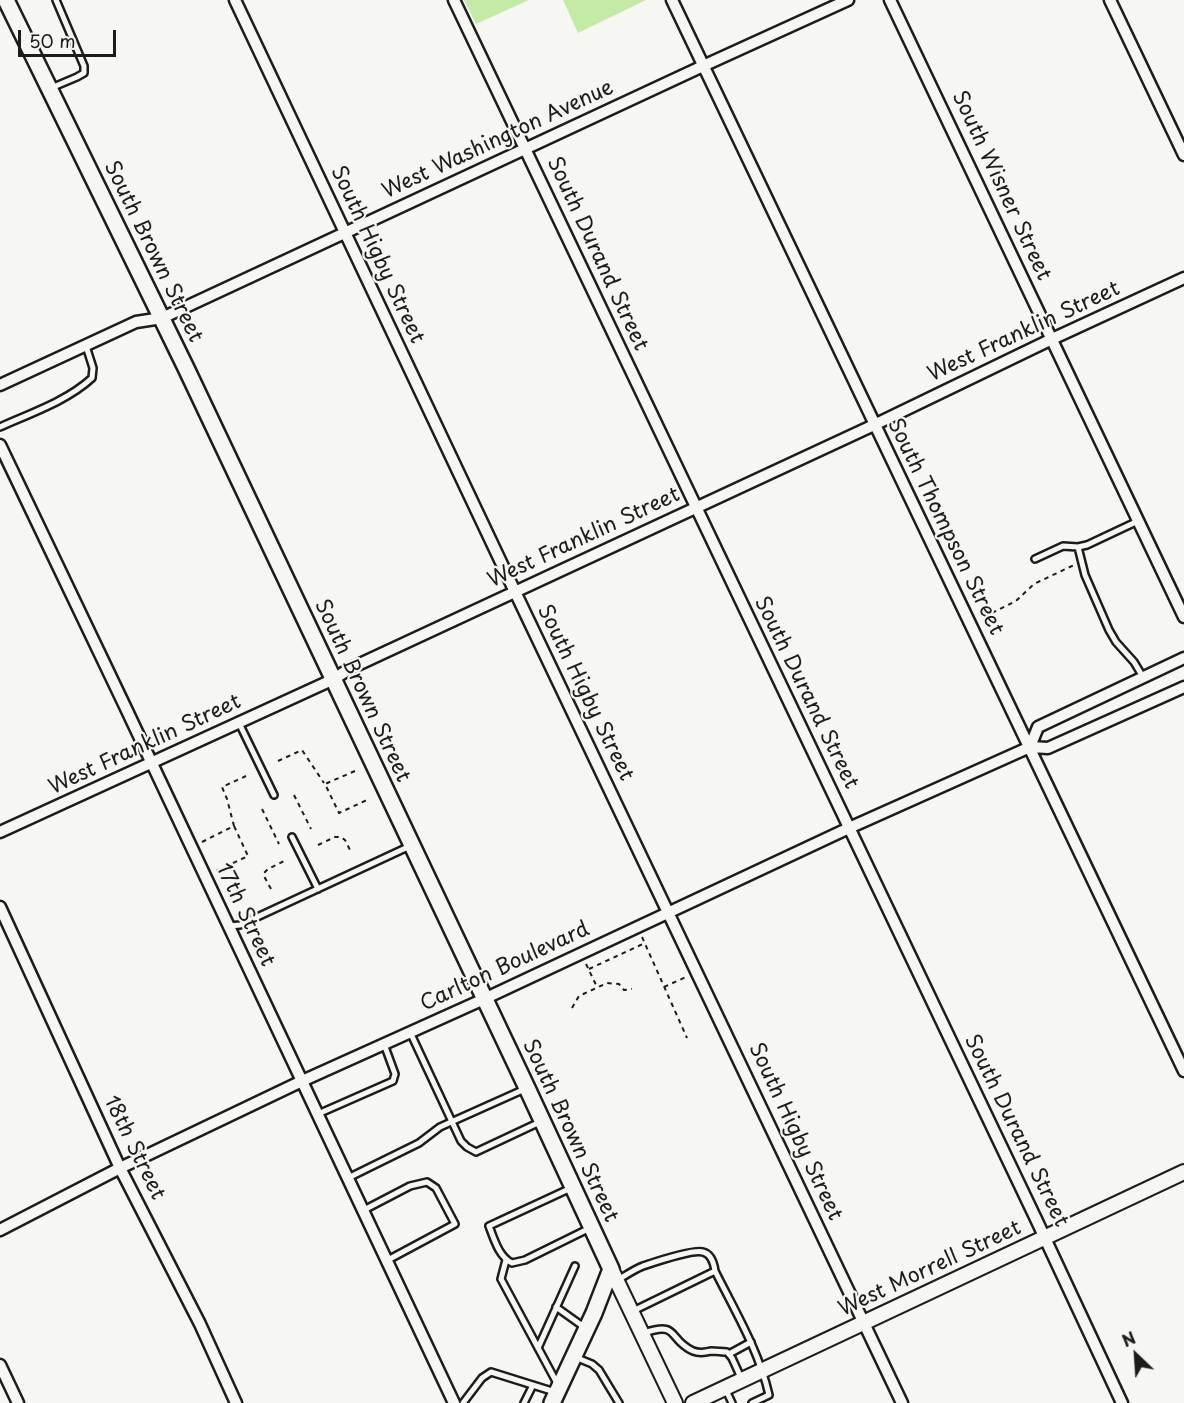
<!DOCTYPE html>
<style>
body{margin:0}
#map{position:relative;width:1184px;height:1403px;overflow:hidden;background:#f6f6f2;font-family:"Playpen Sans",sans-serif}
canvas{display:block}
.north{position:absolute;left:1106px;top:1325px;width:60px;height:60px;-webkit-text-stroke:4px #f6f6f2;paint-order:stroke;rotate:335deg;font-size:16px;font-weight:700;line-height:24px;text-align:center;color:#1c1c1c}
.north::after{content:'';display:block;margin:auto;width:21px;height:27px;background:#1c1c1c;clip-path:polygon(50% 0,100% 100%,50% 72%,0 100%)}
.scale{position:absolute;left:18px;top:30px;width:98px;height:27px;box-sizing:border-box;border:3px solid #1c1c1c;border-top:0;padding-left:8px;font-size:18px;line-height:21px;white-space:nowrap;color:#1c1c1c;-webkit-text-stroke:4px #f6f6f2;paint-order:stroke}
</style>
<div id="map">
<canvas width="1184" height="1403"></canvas>
<div class="north">N</div>
<div class="scale">50 m</div>
</div>
<script>
const ctx = document.querySelector('canvas').getContext('2d');
ctx.lineJoin = 'round';
function fill(path, color) { ctx.fillStyle = color; ctx.fill(path, 'evenodd'); }
function stroke(path, color, width, dash) { ctx.strokeStyle = color; ctx.lineWidth = width; ctx.lineCap = dash ? 'butt' : 'round'; ctx.setLineDash(dash || []); ctx.stroke(path); }
function write(font, color, halo, rows, align = 'center') {
  ctx.font = font + ' "Playpen Sans",sans-serif'; ctx.lineWidth = 4.5; ctx.setLineDash([]); ctx.textBaseline = 'middle'; ctx.strokeStyle = halo; ctx.fillStyle = color; for (const [text, x, y, turn = 0] of rows) {
    ctx.save(); ctx.translate(x, y); ctx.rotate((+turn || 0) * Math.PI / 180); ctx.textAlign = isNaN(turn) ? turn : align; if (halo) ctx.strokeText(text, 0, 0); ctx.fillText(text, 0, 0); ctx.restore();
  }
}
fill(new Path2D(`
 M464 0H529L476 24Z
 M563 0H646L578 33Z`), '#c3eba6');
const service = new Path2D(`
 M51 88 77 77 84 73V66L56 0
 M0 427C31 413 67 401 92 378L93 368 86 346
 M1078 547 1085 575 1109 630 1116 642 1134 662 1143 677
 M1035 559 1063 546 1078 547 1087 545 1138 521
 M239 723 274 795
 M292 837 318 889
 M229 926 240 925 410 846
 M410 1032 461 1141 467 1147 476 1152 542 1121
 M318 1114 393 1081 395 1074 384 1044
 M348 1178 419 1143 440 1127 527 1088
 M571 1188 489 1226C494 1239 499 1257 512 1263L525 1260 590 1228
 M362 1211 410 1186 427 1182 436 1188 455 1224 386 1261
 M506 1260 501 1279 558 1385
 M715 1271C735 1311 759 1351 769 1395L752 1403
 M618 1280C626 1275 635 1269 643 1266 655 1262 693 1249 703 1252 711 1254 714 1264 715 1271L633 1311
 M556 1307 584 1327
 M644 1333C680 1321 667 1339 693 1351 701 1354 704 1352 712 1351 717 1351 722 1352 727 1352L732 1358 742 1380
 M538 1348 575 1266
 M729 1354 751 1342
 M575 1357 592 1364 599 1370 619 1403
 M725 1388 732 1403
 M463 1403 482 1378 491 1372 555 1392
 M524 1403 533 1385`);
const minor = new Path2D(`
 M235 0 508 577 902 1403
 M454 0 1036 1219 1122 1403
 M672 0 1184 1071
 M890 0 1184 617
 M1110 0 1184 155
 M0 385 136 322 162 318 703 66 848 0
 M0 445C154 763 301 1084 454 1403
 M1030 747 1038 727 1184 658
 M0 832 334 679 349 669 874 425 1052 339 1184 278
 M0 907 120 1168 200 1324 236 1403
 M0 1230 120 1168 302 1081 484 999 849 828 1030 747 1048 748 1184 687
 M0 1365 18 1403`);
const tertiary = new Path2D(`
 M611 1269 675 1403
 M693 1403 1184 1172`);
const secondary = new Path2D(`
 M6 0 186 368 527 1088 611 1269 594 1313 552 1403`);
stroke(service, '#1c1c1c', 10);
stroke(minor, '#1c1c1c', 15);
stroke(tertiary, '#1c1c1c', 18);
stroke(secondary, '#1c1c1c', 20);
stroke(new Path2D(`
 M984 617 1016 601 1034 584 1074 565
 M278 761 302 750 324 783
 M355 771 325 784 339 813 369 799
 M294 795 311 829
 M262 809 279 844
 M234 826 227 799 222 787 246 776
 M202 842 234 826 248 856 214 872
 M318 845 335 837H341L345 840 351 852
 M271 889 265 878 264 873 268 869 286 860
 M642 937 687 1038
 M586 964 597 987
 M589 969 645 943
 M664 987 686 977
 M572 1008 579 996 607 983 619 984 624 990 632 989`), '#1c1c1c', 2, [4.5, 4.5]);
stroke(service, '#f6f6f2', 5);
stroke(minor, '#f6f6f2', 10);
stroke(tertiary, '#f6f6f2', 14);
stroke(secondary, '#f6f6f2', 15);
write('21px', '#1c1c1c', '#f6f6f2', [
 ["West Washington Avenue",498,140,-25],
 ["South Wisner Street",1001,186,65],
 ["South Brown Street",153,252,64],
 ["South Durand Street",597,254,65],
 ["South Higby Street",377,255,65],
 ["West Franklin Street",1024,332,-25],
 ["South Thompson Street",945,527,64],
 ["West Franklin Street",584,538,-25],
 ["South Brown Street",362,691,65],
 ["South Higby Street",585,693,64],
 ["South Durand Street",806,693,64],
 ["West Franklin Street",145,745,-25],
 ["17th Street",245,915,65],
 ["Carlton Boulevard",505,967,-25],
 ["South Brown Street",570,1131,65],
 ["South Durand Street",1016,1131,64],
 ["South Higby Street",795,1132,65],
 ["18th Street",134,1148,64],
 ["West Morrell Street",930,1269,-25]
]);
</script>
